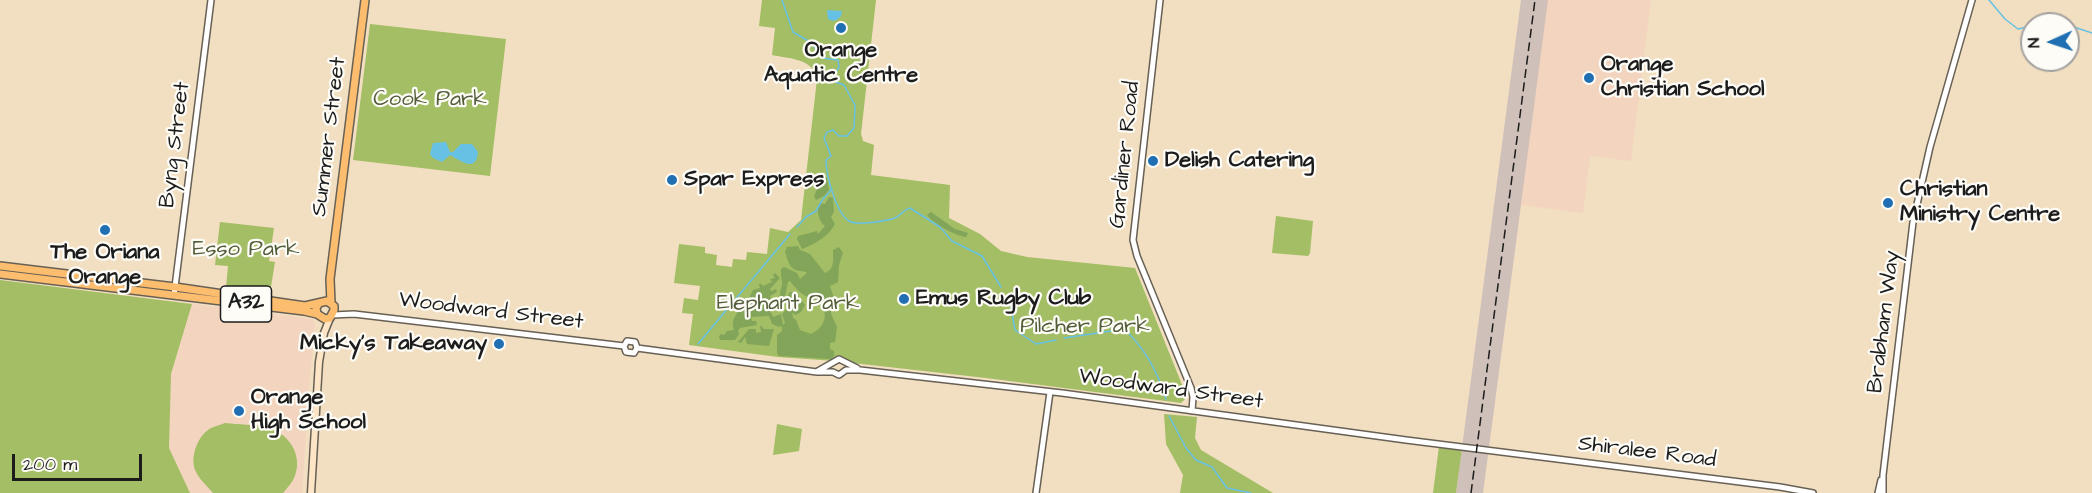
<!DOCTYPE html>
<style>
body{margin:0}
#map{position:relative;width:2092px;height:493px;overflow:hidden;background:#f2dec0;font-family:"Architects Daughter",sans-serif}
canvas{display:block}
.north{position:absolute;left:2020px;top:12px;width:60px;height:60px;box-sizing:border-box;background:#fdfcf7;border:2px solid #a3a29f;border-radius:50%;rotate:267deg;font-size:16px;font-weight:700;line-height:24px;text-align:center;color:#1c1c1c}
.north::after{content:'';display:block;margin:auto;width:21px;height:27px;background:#1f6fb2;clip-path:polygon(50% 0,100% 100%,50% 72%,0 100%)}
.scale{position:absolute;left:12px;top:454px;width:130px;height:27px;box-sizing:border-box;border:3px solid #1c1c1c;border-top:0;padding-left:8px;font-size:18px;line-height:21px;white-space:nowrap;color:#1c1c1c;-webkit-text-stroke:4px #fdfcf7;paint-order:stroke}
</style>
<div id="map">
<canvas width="2092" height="493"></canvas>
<div class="north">N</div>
<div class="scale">200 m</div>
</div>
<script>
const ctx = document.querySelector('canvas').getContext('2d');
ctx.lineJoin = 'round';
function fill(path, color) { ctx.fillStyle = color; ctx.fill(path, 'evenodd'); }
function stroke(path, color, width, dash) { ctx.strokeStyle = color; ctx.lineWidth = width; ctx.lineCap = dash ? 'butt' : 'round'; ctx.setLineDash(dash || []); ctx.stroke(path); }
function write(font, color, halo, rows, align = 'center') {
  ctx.font = font + ' "Architects Daughter",sans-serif'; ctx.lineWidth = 4.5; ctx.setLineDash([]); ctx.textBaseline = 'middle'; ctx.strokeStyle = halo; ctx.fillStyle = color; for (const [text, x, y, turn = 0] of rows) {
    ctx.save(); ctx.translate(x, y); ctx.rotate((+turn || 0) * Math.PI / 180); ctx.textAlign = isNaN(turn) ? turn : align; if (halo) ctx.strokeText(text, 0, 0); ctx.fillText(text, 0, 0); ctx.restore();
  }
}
fill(new Path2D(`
 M1547 0H1651L1631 161 1590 156 1583 213 1521 205Z
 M192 304 313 319 315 324 310 374 302 493H190L169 448 171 374Z`), '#f3d4be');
fill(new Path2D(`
 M1521 0H1548L1483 493H1456Z`), '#cfc0ba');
fill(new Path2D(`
 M762 0H876L861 134 863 141 874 145 871 175 950 185 949 218 980 234 1001 251 1027 257 1135 268 1187 397 1181 403 986 378 835 361 778 357 689 345 693 314 682 313 684 298 698 300 700 286 674 283 679 244 705 247V253L717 255 716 265 732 267 733 259 746 260 747 252 767 254 770 228 788 232 801 220 817 79C813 58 790 59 772 55L775 28 759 26Z
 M370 24 506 39 490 176 353 160Z
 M1276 216 1313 221 1310 253 1308 256 1272 253Z
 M220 222 274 228 269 261 275 262 270 293 226 288 228 266 215 265Z
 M0 280 192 304 171 374 169 448 190 493H0Z
 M1164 414 1197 417 1195 438 1201 450 1273 493H1180L1183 475 1166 444Z
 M225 423C239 425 254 424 267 427 289 433 304 456 294 478 292 483 287 488 283 493H213C207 486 199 479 195 470 190 456 198 435 211 428 215 426 221 425 225 423Z
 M777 424 802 429 799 451 773 455Z
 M1439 446 1462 449 1456 493H1433Z`), '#a3be64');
fill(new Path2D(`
 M822 172 827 178 829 190 824 196 816 200 814 196 819 185 817 176Z
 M829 197 833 198 834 212 831 217 835 224C828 237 815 244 802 249L797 239 798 236 817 231 818 234 825 226C819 221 816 212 819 203L825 204Z
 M931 212 955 229 968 233 966 237C955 236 933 223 927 215Z
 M798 246 800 250 810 254 825 273C835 269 833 260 833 250L839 247 843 253 839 265 838 282 830 286 834 298 831 314 837 327 835 342 830 343V349L834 351V356L831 359 779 356 777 353V335L782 331V326L779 327 772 324 769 316 751 317 752 321H756L757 325 740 328 738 331 739 334 735 340H720L719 336 721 334 724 335 727 331 734 330C730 320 737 313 743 306L750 305 747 300 750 298V296L753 290 760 288 759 285 760 283 763 286 772 282 770 279 775 278 773 275 775 273 780 278 770 289 771 291 776 289 777 292 770 296 775 310 771 312 773 317 781 314 783 325 785 323 782 314 791 304 788 295 790 292H795L805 305 801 312 796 315 792 313 793 318 796 320 800 330 811 334C826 327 829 313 819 301 807 299 797 291 790 281L788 282 785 297 781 298C778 291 783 288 782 282 781 277 781 274 781 269L784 267 797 273 800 279 807 273C803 270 798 272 794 269 788 266 787 257 785 252L787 247Z
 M760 325 764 329H774L769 346 747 344 745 337 741 343 738 342 749 329H756V333L761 332Z`), '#82a55a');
fill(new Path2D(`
 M827 10 842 11 841 16C837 21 833 22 828 19Z
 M446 142 450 152H453L461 144H472L478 152C476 174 460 160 450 155L442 162 433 158 430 154 433 143Z`), '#67c1e5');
stroke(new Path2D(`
 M782 0 793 32 810 42 823 58 838 60 839 67 833 76V81L844 85 855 105 854 128 847 136H839L833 130 827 132 824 138 831 156 826 160C826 175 836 213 849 221 857 226 886 221 895 218 901 215 903 210 910 208L940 227 952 241 982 256 1001 287
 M1989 0 2005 19 2018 29 2032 26
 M2038 24 2052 20 2063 24
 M2068 25 2092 33
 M797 227 806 217 816 211 823 199 832 189
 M1009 297 1015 330 1036 344 1056 340
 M1064 338 1124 329C1144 347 1158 373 1166 399
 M698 344 790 234
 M1169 416 1186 448 1196 460 1212 467 1227 488 1251 493`), '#67c1e5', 1.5);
const tertiary = new Path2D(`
 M1160 0 1133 240 1137 256 1191 388 1193 397 1192 411
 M174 295 211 0
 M333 315 354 314 624 346
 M624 346 627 341 635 342 637 348
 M624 346 626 352 634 353 637 348
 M637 348 817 372H833L839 375 846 370H860L1062 393 1406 440 1780 487 1813 493
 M818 371 839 359 857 368
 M1036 493 1050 392
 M1878 493 1881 480
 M1883 493V475L1913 222 1930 147 1972 0`);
const secondary = new Path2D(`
 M311 493 319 362 324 333 330 318`);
const trunk = new Path2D(`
 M0 266 175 287 305 306 327 301 334 306V310L330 318 325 319 317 314 316 308 319 303
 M0 274 304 311 317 314
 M331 303 330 279 365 0`);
stroke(tertiary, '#676055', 8);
stroke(secondary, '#676055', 9);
stroke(trunk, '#676055', 10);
stroke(tertiary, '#fff', 5);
stroke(secondary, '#fee5c5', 6);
stroke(trunk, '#fcbd6f', 7);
stroke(new Path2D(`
 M1471 493 1535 0`), '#1c1c1c', 1.5, [9, 4.5]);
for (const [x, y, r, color] of [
 [841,28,6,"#1f6fb2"],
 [1589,78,6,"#1f6fb2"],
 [1153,161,6,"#1f6fb2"],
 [672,180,6,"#1f6fb2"],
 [1888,203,6,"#1f6fb2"],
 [105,230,6,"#1f6fb2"],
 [904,299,6,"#1f6fb2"],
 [499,344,6,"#1f6fb2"],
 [239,411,6,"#1f6fb2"]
]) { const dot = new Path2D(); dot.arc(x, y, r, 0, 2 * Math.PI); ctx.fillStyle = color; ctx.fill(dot); stroke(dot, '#fdfcf7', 2); }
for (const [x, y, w] of [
 [246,304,51]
]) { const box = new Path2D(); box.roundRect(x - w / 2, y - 18, w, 36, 4.5); ctx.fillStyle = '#fdfcf7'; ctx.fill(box); stroke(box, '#1c1c1c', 1.5); }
write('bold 21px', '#1c1c1c', null, [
 ["A32",246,304]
]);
write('bold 22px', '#1c1c1c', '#fdfcf7', [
 ["Orange",841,51,"center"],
 ["Aquatic Centre",841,76,"center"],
 ["Orange",1601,65],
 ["Christian School",1601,90],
 ["Delish Catering",1165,161],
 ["Spar Express",684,180],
 ["Christian",1900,190],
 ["Ministry Centre",1900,215],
 ["The Oriana",105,253,"center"],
 ["Orange",105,278,"center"],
 ["Emus Rugby Club",916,299],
 ["Micky's Takeaway",487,344,"right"],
 ["Orange",251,398],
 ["High School",251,423]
], 'left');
write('22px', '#525d39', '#fdfcf7', [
 ["Cook Park",430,100],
 ["Esso Park",246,250],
 ["Elephant Park",788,304],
 ["Pilcher Park",1085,327]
]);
write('22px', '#1c1c1c', '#fdfcf7', [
 ["Summer Street",330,137,-83],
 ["Byng Street",176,145,-83],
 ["Gardiner Road",1126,155,-84],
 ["Woodward Street",491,312,7],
 ["Brabham Way",1885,322,-83],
 ["Woodward Street",1171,390,8],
 ["Shiralee Road",1647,453,7]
]);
</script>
